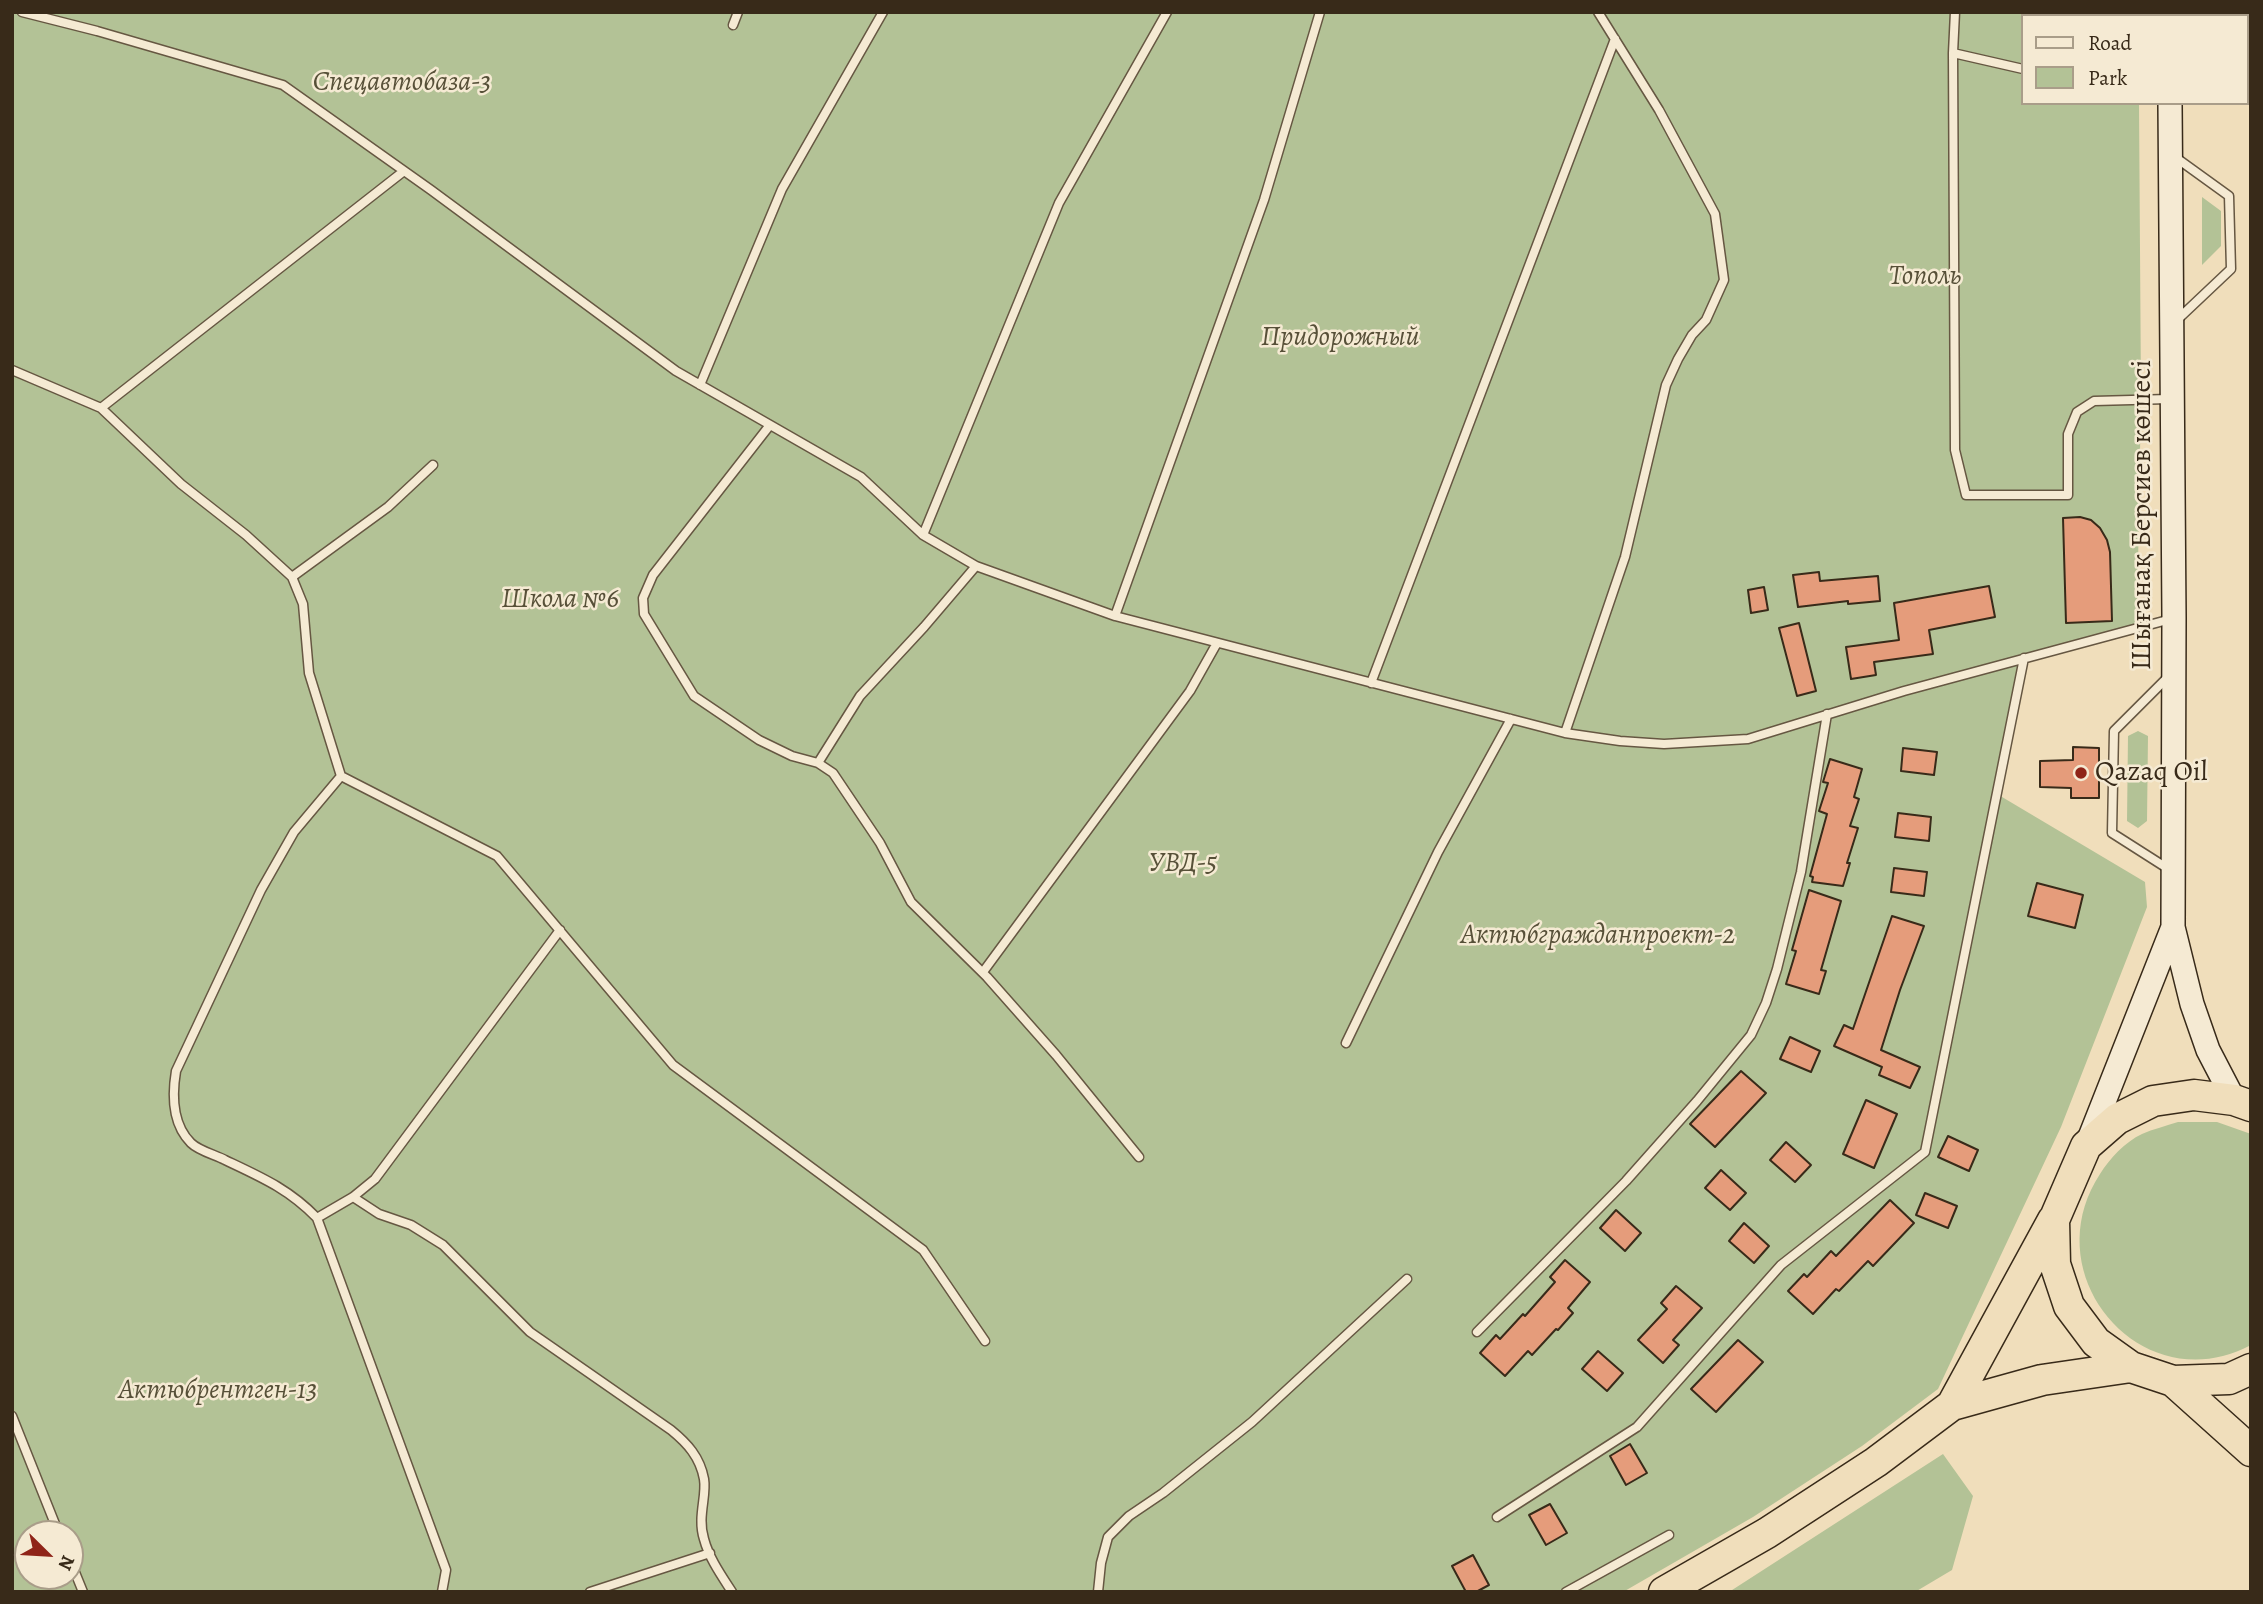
<!DOCTYPE html>
<meta charset="utf-8">
<style>
body{margin:0}
#map{position:relative;width:2263px;height:1604px;overflow:hidden;background:#f0debb;font-family:Alegreya,serif}
canvas{display:block}
.frame{position:absolute;inset:0;border:14px solid #382a19;pointer-events:none}
.legend{position:absolute;left:2021px;top:14px;width:228px;height:91px;box-sizing:border-box;background:#f5ead3;border:2px solid #a99d89;margin:0;padding:9px 12px;list-style:none;font-size:21px;color:#382a19}
.legend li{display:flex;align-items:center;gap:14px;height:35px}
.legend b{width:35px;border:2px solid #a99d89}
.north{position:absolute;left:14px;top:1520px;width:70px;height:70px;box-sizing:border-box;background:#f5ead3;border:2px solid #a99d89;border-radius:50%;rotate:114deg;font-size:19px;font-weight:700;line-height:28px;text-align:center;color:#382a19}
.north::after{content:'';display:block;margin:auto;width:24px;height:32px;background:#8f2418;clip-path:polygon(50% 0,100% 100%,50% 72%,0 100%)}
</style>
<div id="map">
<canvas width="2263" height="1604"></canvas>
<div class="frame"></div>
<ul class="legend">
<li><b style="height:9px;background:#f5ead3"></b>Road</li>
<li><b style="height:19px;background:#b3c296"></b>Park</li>
</ul>
<div class="north">N</div>
</div>
<script>
const ctx = document.querySelector('canvas').getContext('2d');
ctx.lineJoin = 'round';
function fill(path, color) { ctx.fillStyle = color; ctx.fill(path, 'evenodd'); }
function stroke(path, color, width, dash) { ctx.strokeStyle = color; ctx.lineWidth = width; ctx.lineCap = dash ? 'butt' : 'round'; ctx.setLineDash(dash || []); ctx.stroke(path); }
function write(font, color, halo, rows, align = 'center') {
  ctx.font = font + ' Alegreya,serif'; ctx.lineWidth = 5; ctx.setLineDash([]); ctx.textBaseline = 'middle'; ctx.strokeStyle = halo; ctx.fillStyle = color; for (const [text, x, y, turn = 0] of rows) {
    ctx.save(); ctx.translate(x, y); ctx.rotate((+turn || 0) * Math.PI / 180); ctx.textAlign = isNaN(turn) ? turn : align; if (halo) ctx.strokeText(text, 0, 0); ctx.fillText(text, 0, 0); ctx.restore();
  }
}
fill(new Path2D(`
 M12 12H2139V16H2023V103H2139L2141 396 2137 623 2027 658 1997 794 2145 882 2147 907 2061 1127 1938 1389 1862 1446 1753 1517 1623 1592H12ZM28 1534H70V1576H28Z
 M2202 197 2221 211V246L2202 265Z
 M2138 731 2148 736 2147 821 2138 828 2127 821 2128 736Z
 M2178 1122H2217L2251 1134V1345C2143 1403 2033 1276 2100 1174 2110 1158 2125 1142 2142 1134 2153 1129 2166 1126 2178 1122Z
 M1943 1454 1973 1496 1952 1570 1915 1592H1729Z`), '#b3c296');
const building = new Path2D(`
 M2080 517 2091 520 2100 528 2107 540 2110 552 2112 621 2066 623 2063 518Z
 M1819 572 1820 581 1878 576 1880 601 1848 604V601L1798 607 1793 575Z
 M1989 586 1995 617 1929 630 1933 654 1874 662 1876 675 1851 679 1846 647 1899 640 1894 603Z
 M1764 587 1768 610 1751 613 1748 590Z
 M1799 623 1816 691 1797 696 1779 628Z
 M2073 747 2099 748V798H2071V788L2040 787V761L2073 760Z
 M1903 748 1937 752 1934 775 1901 771Z
 M1830 759 1862 769 1854 797 1859 799 1850 826 1858 828 1847 863H1850L1843 886 1812 882 1813 877 1810 876 1827 814 1819 811 1828 783 1823 782Z
 M1898 813 1931 817 1929 841 1895 837Z
 M1894 868 1927 872 1924 896 1891 892Z
 M2037 883 2083 895 2075 928 2028 916Z
 M1809 890 1841 901 1821 970 1826 971 1819 994 1786 984 1796 951 1792 950Z
 M1892 916 1924 926 1900 990 1881 1050 1920 1067 1910 1088 1879 1075 1882 1067 1834 1046 1844 1025 1853 1029Z
 M1790 1037 1820 1051 1811 1072 1780 1059Z
 M1741 1071 1766 1093 1715 1147 1690 1124Z
 M1866 1100 1897 1114 1874 1168 1843 1154Z
 M1948 1136 1978 1150 1969 1171 1938 1157Z
 M1786 1142 1811 1165 1795 1182 1770 1160Z
 M1721 1170 1746 1193 1730 1210 1705 1188Z
 M1925 1193 1957 1206 1948 1228 1916 1215Z
 M1890 1200 1914 1223 1873 1266 1868 1261 1839 1291 1836 1289 1813 1314 1788 1291 1804 1274 1807 1277 1831 1251 1836 1256Z
 M1616 1210 1641 1233 1625 1251 1600 1228Z
 M1744 1223 1769 1246 1754 1263 1729 1241Z
 M1565 1260 1590 1282 1568 1308 1573 1313 1558 1330 1556 1329 1532 1355 1528 1351 1505 1376 1480 1353 1496 1335 1500 1339 1523 1314 1525 1316 1555 1282 1550 1277Z
 M1676 1286 1702 1308 1673 1340 1679 1345 1663 1363 1638 1340 1667 1309 1661 1303Z
 M1738 1340 1763 1362 1716 1412 1691 1389Z
 M1598 1351 1623 1373 1607 1391 1582 1369Z
 M1630 1444 1647 1473 1626 1485 1610 1456Z
 M1550 1504 1567 1533 1546 1545 1529 1515Z
 M1473 1555 1489 1585 1476 1592H1466L1452 1566Z`);
fill(building, '#e59c7b');
stroke(building, '#382a19', 2);
const lane = new Path2D(`
 M22 12 97 31 283 85 431 190 676 371 861 477 923 535 976 566 1115 616 1565 733 1620 741 1664 744 1748 739 1904 691 2171 619
 M1955 12 1953 53 2023 69
 M733 25 738 12
 M1953 53 1955 450 1966 495H2068V434L2077 412 2094 401 2169 399
 M2175 157 2229 196 2231 269 2177 320
 M404 171 101 408 181 484 246 535 292 577 303 604 309 673 341 776 497 856 673 1065 923 1250 985 1341
 M12 370 101 408
 M700 385 782 189 883 12
 M770 425 653 575 643 598 644 614 694 696 759 740 792 756 818 763 833 773 880 843 911 902 987 977 1056 1055 1139 1157
 M923 535 1059 203 1167 12
 M292 577 388 507 433 465
 M1115 616 1264 200 1320 12
 M2169 676 2114 731 2112 833 2170 870
 M1371 683 1615 39
 M1565 733 1625 557 1666 385 1678 359 1692 335 1706 320 1724 280 1715 214 1659 110 1598 12
 M818 763 860 696 924 627 976 566
 M341 776 294 832 261 890 176 1071C172 1095 172 1124 191 1143 199 1151 216 1155 225 1160 261 1177 289 1189 317 1218L446 1570 442 1592
 M983 972 1190 691 1217 643
 M1346 1043 1438 852 1511 719
 M353 1197 379 1214 411 1225 443 1245 530 1332 671 1430C687 1443 700 1457 704 1479 707 1496 697 1517 704 1539 709 1558 721 1575 732 1592
 M317 1218 353 1197 375 1179 560 930
 M1477 1332 1626 1181 1697 1101 1751 1035 1766 1003 1777 969 1801 872 1827 714
 M12 1416 59 1534
 M1497 1517 1637 1427 1781 1265 1925 1152 2024 658
 M70 1560 83 1592
 M590 1592 710 1553
 M1098 1592 1101 1563 1108 1537 1129 1516 1163 1493 1252 1422 1407 1279
 M1566 1592 1669 1535`);
const secondary = new Path2D(`
 M2170 12V16
 M2170 103 2174 618 2173 927 2192 1004 2208 1050 2234 1100
 M2088 1142 2173 927`);
const highway = new Path2D(`
 M2251 1106 2234 1100 2194 1095 2153 1101 2117 1119 2086 1146 2054 1220 2055 1264 2069 1306 2096 1342 2131 1367 2173 1381 2229 1379 2251 1369
 M2173 1381 2251 1451
 M1952 1405 2053 1220
 M1664 1592 1767 1533 1876 1462 1952 1405 2042 1380 2131 1367`);
stroke(lane, '#665742', 11);
stroke(secondary, '#382a19', 26);
stroke(highway, '#382a19', 33);
stroke(lane, '#f5ead3', 8);
stroke(secondary, '#f5ead3', 23);
stroke(highway, '#f0debb', 30);
for (const [x, y, r, color] of [
 [2081,773,7,"#8f2418"]
]) { const dot = new Path2D(); dot.arc(x, y, r, 0, 2 * Math.PI); ctx.fillStyle = color; ctx.fill(dot); stroke(dot, '#f5ead3', 2.5); }
write('italic 28px', '#575038', '#f5ead3', [
 ["Спецавтобаза-3",402,83],
 ["Тополь",1925,277],
 ["Придорожный",1340,338],
 ["Школа №6",560,600],
 ["УВД-5",1183,864],
 ["Актюбгражданпроект-2",1598,936],
 ["Актюбрентген-13",218,1391]
]);
write('28px', '#382a19', '#f5ead3', [
 ["Шығанақ Берсиев көшесі",2143,515,-90]
]);
write('28px', '#382a19', '#f5ead3', [
 ["Qazaq Oil",2095,773]
], 'left');
</script>
